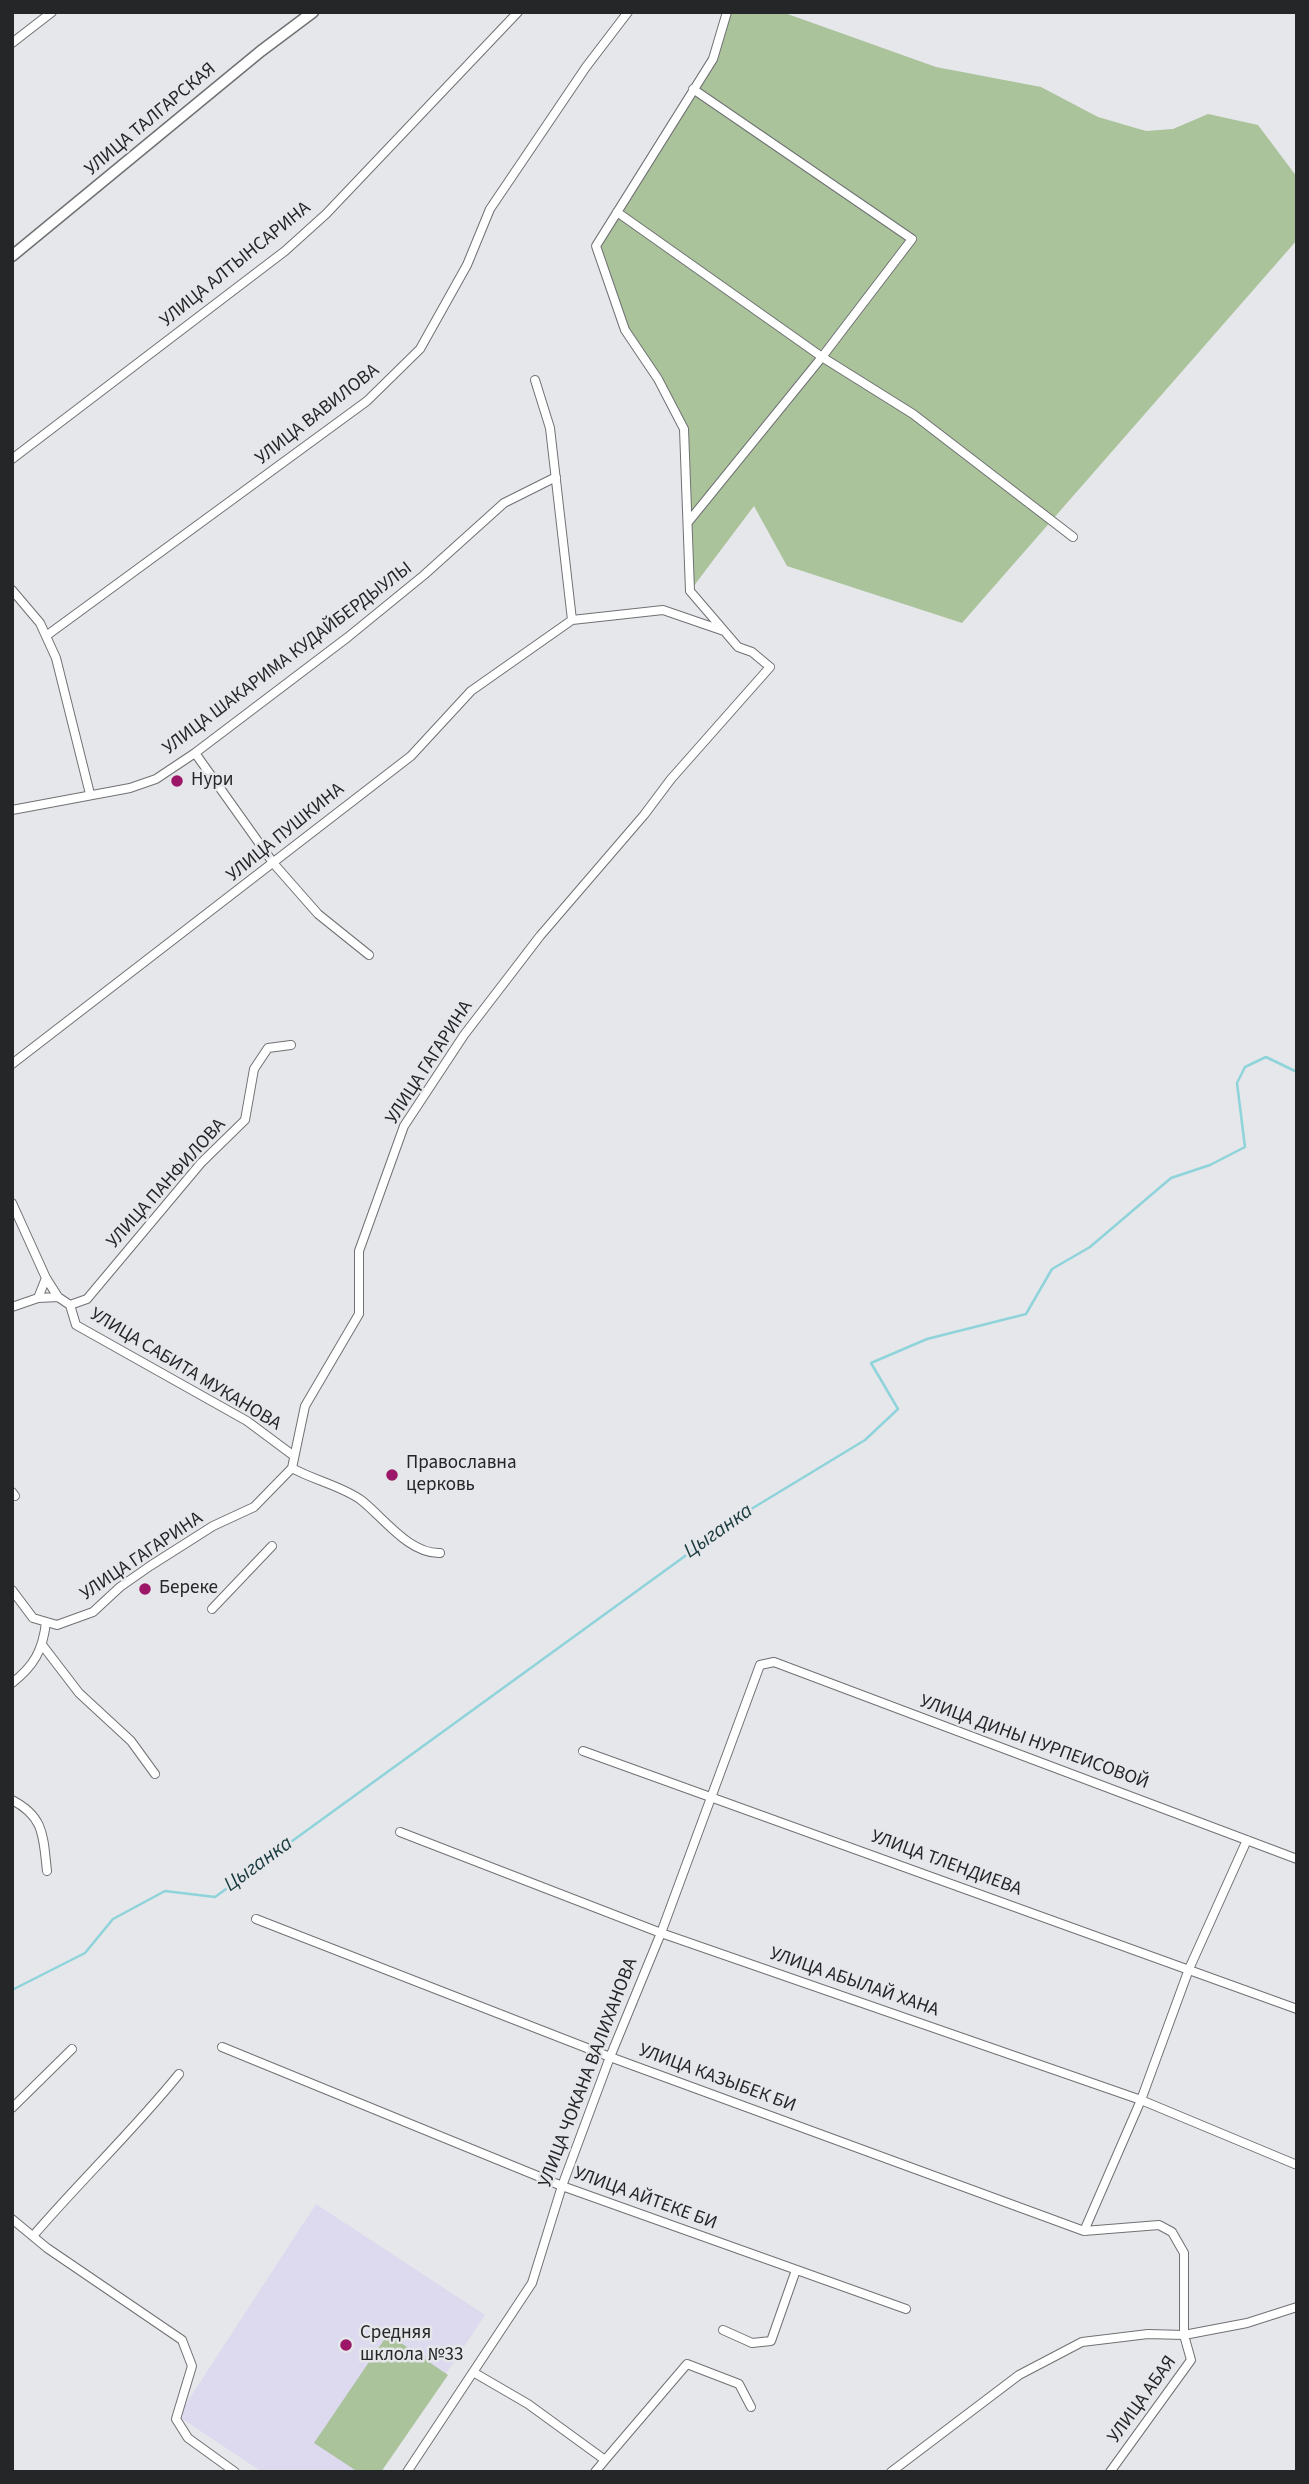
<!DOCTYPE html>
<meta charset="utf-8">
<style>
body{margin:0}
#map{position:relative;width:1309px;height:2484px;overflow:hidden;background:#e5e7ea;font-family:"Source Sans 3",sans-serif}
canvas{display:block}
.frame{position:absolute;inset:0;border:14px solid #252627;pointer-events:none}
</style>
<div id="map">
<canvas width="1309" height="2484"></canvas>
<div class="frame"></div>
</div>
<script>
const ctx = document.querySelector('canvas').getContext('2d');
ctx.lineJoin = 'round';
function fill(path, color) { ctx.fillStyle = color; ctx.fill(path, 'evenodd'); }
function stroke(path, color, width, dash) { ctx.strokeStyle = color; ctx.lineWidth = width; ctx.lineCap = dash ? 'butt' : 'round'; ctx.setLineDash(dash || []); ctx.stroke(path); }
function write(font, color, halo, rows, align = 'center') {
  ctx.font = font + ' "Source Sans 3",sans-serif'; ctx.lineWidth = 5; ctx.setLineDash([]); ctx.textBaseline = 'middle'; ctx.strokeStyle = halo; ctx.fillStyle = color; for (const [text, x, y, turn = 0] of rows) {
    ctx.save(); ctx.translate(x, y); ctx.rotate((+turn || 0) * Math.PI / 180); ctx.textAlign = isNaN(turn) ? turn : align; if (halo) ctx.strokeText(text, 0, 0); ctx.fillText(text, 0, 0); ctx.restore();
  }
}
fill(new Path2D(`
 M316 2204 485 2315 381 2472H262L178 2416Z`), '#dddaf0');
fill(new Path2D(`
 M727 12H782L936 67 1041 87 1098 117 1146 131 1173 129 1208 114 1258 125 1297 177V240L962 623 787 566 754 506 690 591 684 429 625 330 596 246 713 59Z
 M388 2334 448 2375 381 2472H358L314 2443Z`), '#abc39b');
stroke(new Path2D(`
 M12 1990 85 1953 113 1919 165 1891 215 1897 743 1514 865 1440 898 1409 871 1363 927 1339 1026 1314 1052 1269 1090 1247 1171 1178 1210 1165 1245 1147 1237 1083 1245 1067 1266 1057 1297 1072`), '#8fd3db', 2.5);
const street = new Path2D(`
 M12 43 52 12
 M617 212 822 357 912 239 693 89
 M535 380 550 428 572 620
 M12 459 285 251 326 214 518 12
 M689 521 822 357 913 414 1073 537
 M12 590 40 623 56 658 90 794
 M46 636 367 401 420 349 467 265 490 209 586 67 628 12
 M195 753 274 864 318 914 369 955
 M12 810 130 788 156 779 195 753 348 637 424 575 504 503 556 477
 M12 1064 411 756 471 691 572 620 663 610 724 631
 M12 1203 46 1278 38 1298 12 1307
 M46 1278 58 1297 70 1305
 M38 1298 58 1297
 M70 1305 87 1299 201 1163 245 1120 254 1069 268 1048 291 1045
 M70 1305 76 1325 247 1421 294 1456
 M292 1468C313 1480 342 1486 361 1500 384 1518 409 1554 440 1553
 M12 1492 15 1496
 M12 1590 33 1618 57 1625 93 1612 120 1587 150 1566 213 1526 254 1507 292 1468 305 1406 359 1314V1251L404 1126 464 1035 540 936 644 815 671 779 770 667 752 652 738 647 690 591 684 429 658 379 625 330 596 246 713 59 727 12
 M212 1609 272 1546
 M43 1646 79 1693 131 1741 155 1774
 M12 1683C34 1666 43 1650 46 1622
 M583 1751 1297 2009
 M12 1800C45 1817 43 1837 47 1871
 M400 1832 661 1933 1141 2100 1297 2165
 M256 1919 610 2057 1084 2231 1159 2225 1172 2232 1184 2253V2335L1191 2360 1110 2472
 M222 2047 562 2186 906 2309
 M12 2108 72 2049
 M12 2219 47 2248 182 2340 192 2366 176 2419 188 2438 235 2472
 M1084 2231 1141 2100 1189 1969 1247 1840
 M33 2236C80 2181 133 2131 179 2074
 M723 2330 752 2343 771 2341 796 2270
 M473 2372 528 2404 605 2460 595 2472
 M605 2460 687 2364 739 2384 751 2407
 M407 2472 532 2283 562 2186 610 2057 661 1933 760 1665 774 1662 1297 1859
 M891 2472 1019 2375 1082 2342 1148 2334 1184 2335 1247 2323 1297 2307`);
const secondary = new Path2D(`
 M12 256 261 51 313 12`);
stroke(street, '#6f7173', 10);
stroke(secondary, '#6f7173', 13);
stroke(street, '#fff', 8);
stroke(secondary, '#fff', 10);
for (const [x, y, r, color] of [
 [177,781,7,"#9c1768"],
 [392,1475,7,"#9c1768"],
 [145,1589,7,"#9c1768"],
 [346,2345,7,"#9c1768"]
]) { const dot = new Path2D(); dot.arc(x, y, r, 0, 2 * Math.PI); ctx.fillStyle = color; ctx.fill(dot); stroke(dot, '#e5e7ea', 2.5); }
write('19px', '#252627', '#e5e7ea', [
 ["УЛИЦА ТАЛГАРСКАЯ",151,120,-40],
 ["УЛИЦА АЛТЫНСАРИНА",236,265,-39],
 ["УЛИЦА ВАВИЛОВА",318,415,-38],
 ["УЛИЦА ШАКАРИМА КУДАЙБЕРДЫУЛЫ",288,659,-37],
 ["УЛИЦА ПУШКИНА",286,833,-39],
 ["УЛИЦА ГАГАРИНА",430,1063,-57],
 ["УЛИЦА ПАНФИЛОВА",167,1184,-48],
 ["УЛИЦА САБИТА МУКАНОВА",185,1370,31],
 ["УЛИЦА ГАГАРИНА",142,1557,-34],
 ["УЛИЦА ДИНЫ НУРПЕИСОВОЙ",1034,1743,20],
 ["УЛИЦА ТЛЕНДИЕВА",946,1864,20],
 ["УЛИЦА АБЫЛАЙ ХАНА",854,1983,19],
 ["УЛИЦА ЧОКАНА ВАЛИХАНОВА",589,2073,-69],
 ["УЛИЦА КАЗЫБЕК БИ",717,2079,20],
 ["УЛИЦА АЙТЕКЕ БИ",645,2199,20],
 ["УЛИЦА АБАЯ",1143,2400,-54]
]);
write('19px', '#252627', '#e5e7ea', [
 ["Нури",191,781],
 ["Православна",406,1464],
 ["церковь",406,1486],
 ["Береке",159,1589],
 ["Средняя",360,2334],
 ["шклола №33",360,2356]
], 'left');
write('italic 21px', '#1a3b3f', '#e5e7ea', [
 ["Цыганка",719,1532,-35],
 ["Цыганка",259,1865,-36]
]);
</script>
